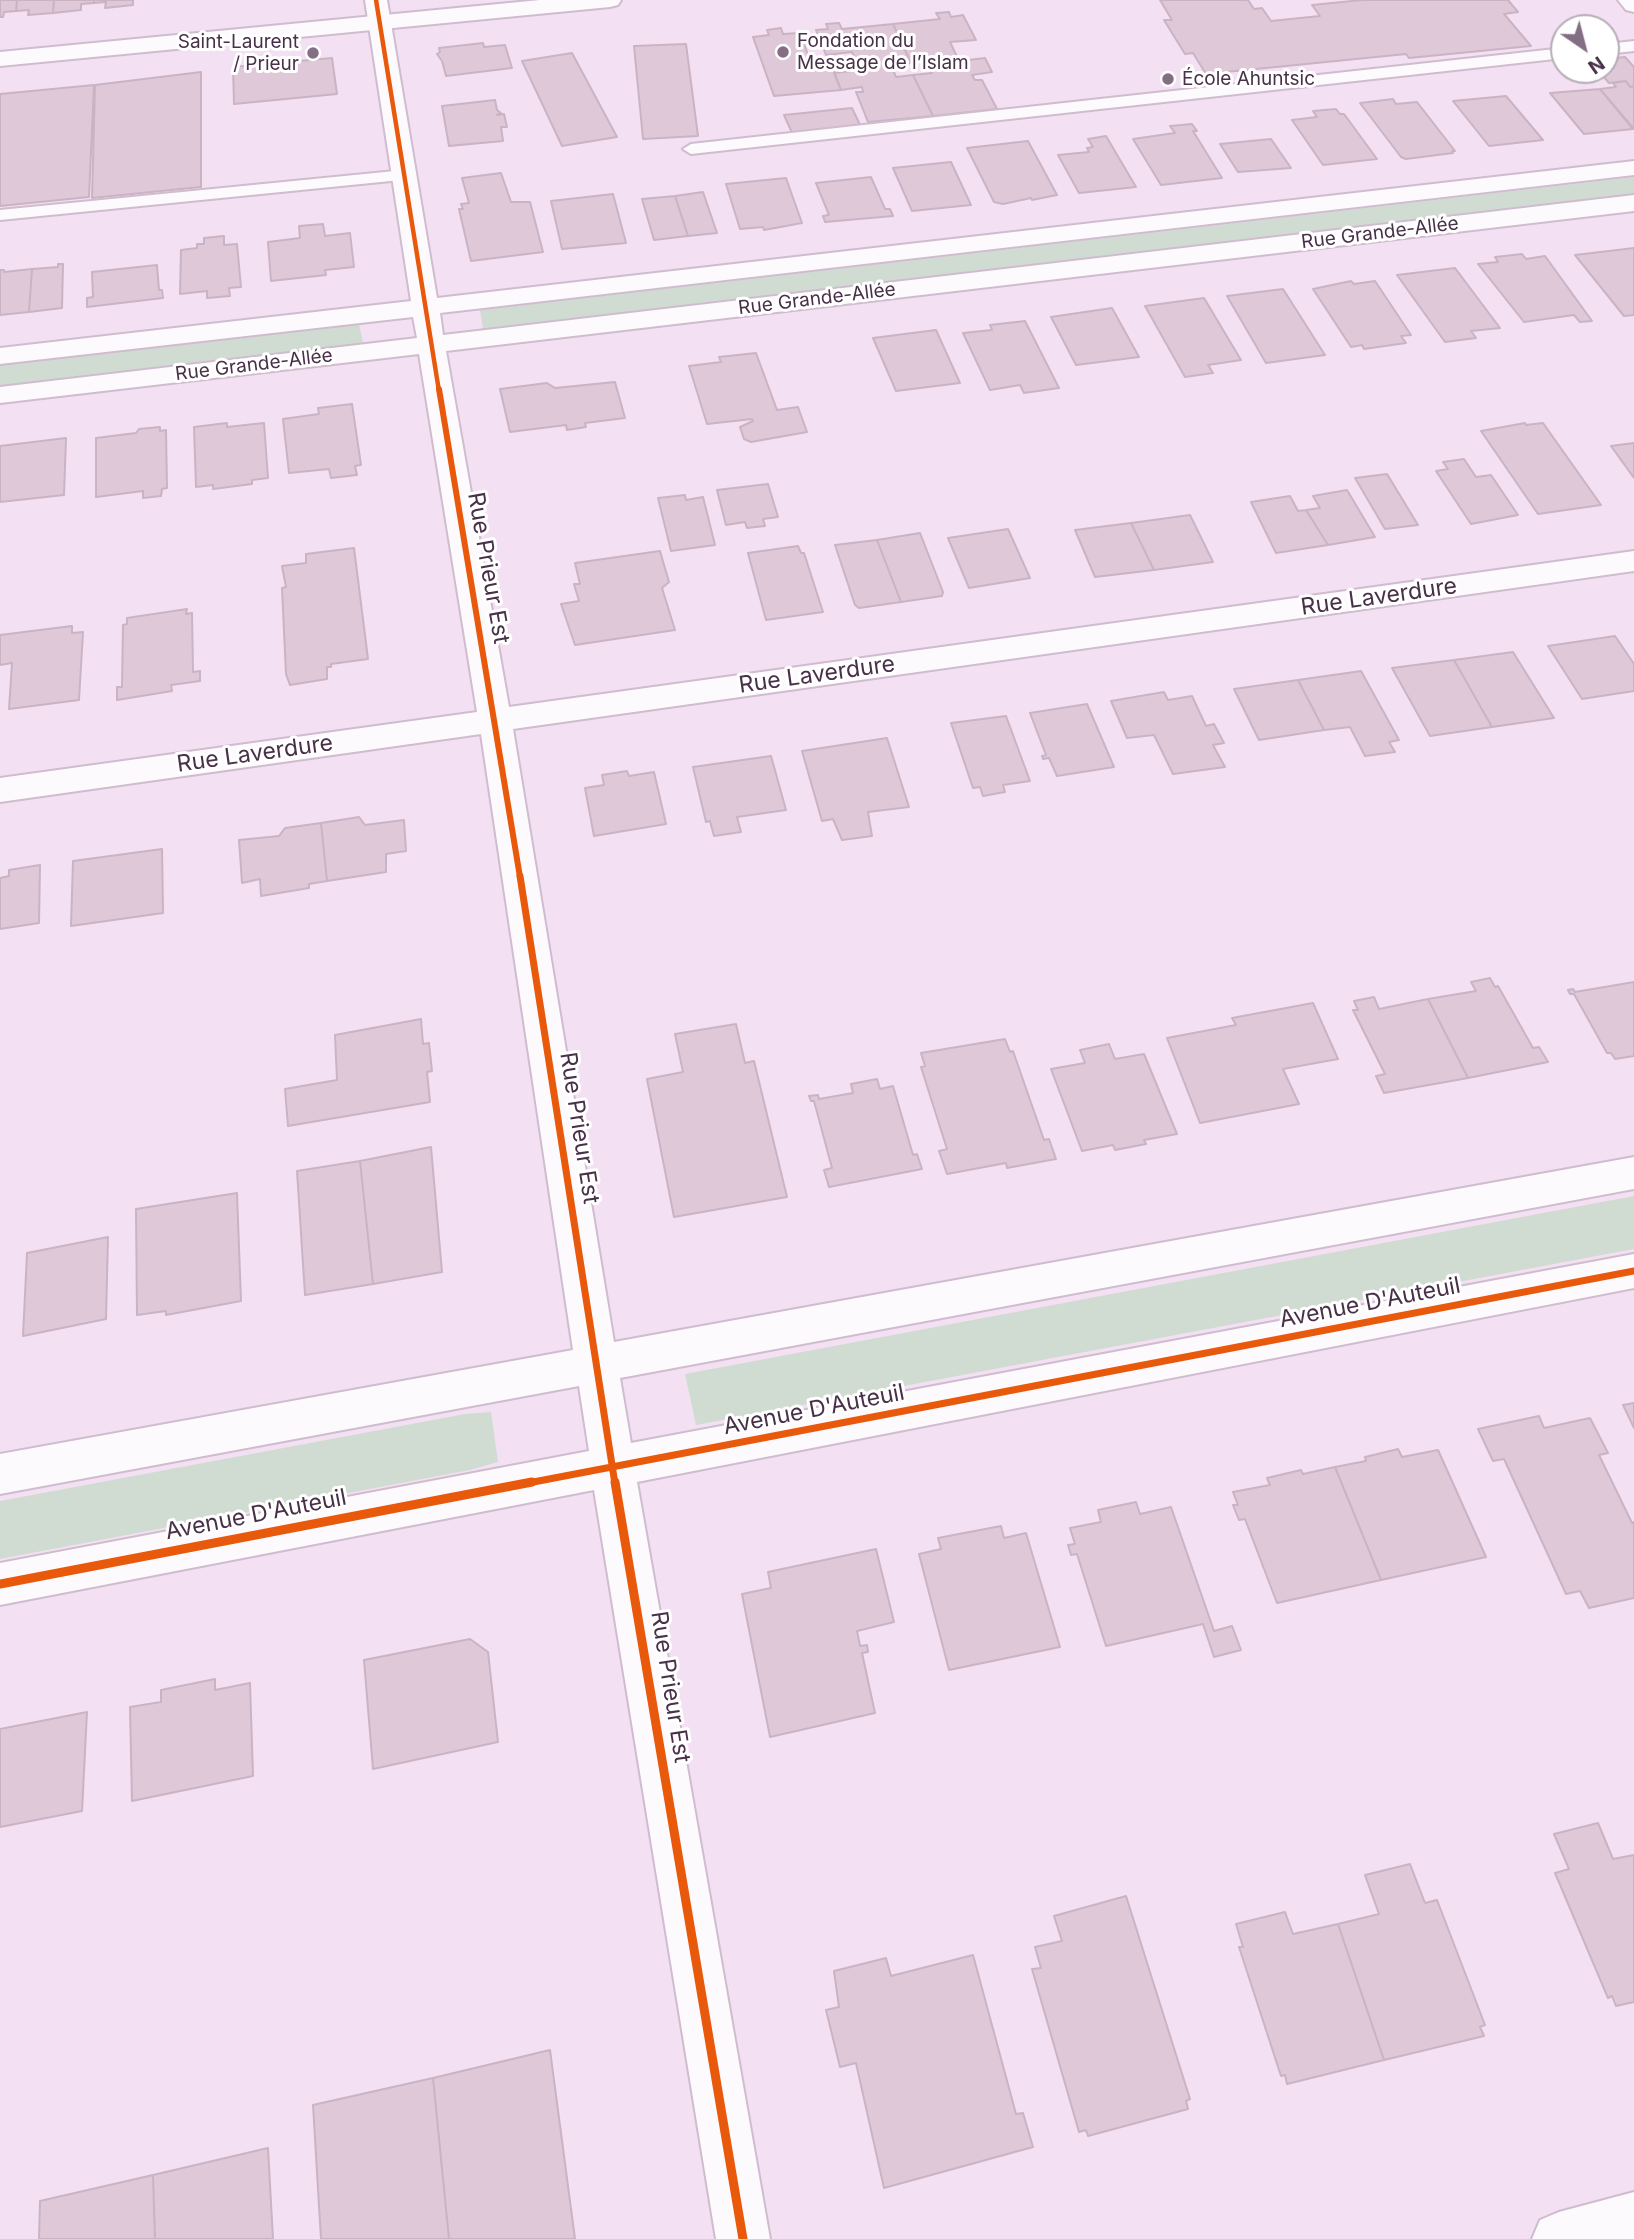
<!DOCTYPE html>
<meta charset="utf-8">
<style>
body{margin:0}
#map{position:relative;width:1634px;height:2239px;overflow:hidden;background:#f4e0f3;font-family:Inter,sans-serif}
canvas{display:block}
.north{position:absolute;left:1550px;top:14px;width:70px;height:70px;box-sizing:border-box;background:#fff;border:2px solid #b6adb6;border-radius:50%;rotate:145deg;font-size:19px;font-weight:700;line-height:28px;text-align:center;color:#483148}
.north::after{content:'';display:block;margin:auto;width:24px;height:32px;background:#846e84;clip-path:polygon(50% 0,100% 100%,50% 72%,0 100%)}
</style>
<div id="map">
<canvas width="1634" height="2239"></canvas>
<div class="north">N</div>
</div>
<script>
const ctx = document.querySelector('canvas').getContext('2d');
ctx.lineJoin = 'round';
function fill(path, color) { ctx.fillStyle = color; ctx.fill(path, 'evenodd'); }
function stroke(path, color, width, dash) { ctx.strokeStyle = color; ctx.lineWidth = width; ctx.lineCap = dash ? 'butt' : 'round'; ctx.setLineDash(dash || []); ctx.stroke(path); }
function write(font, color, halo, rows, align = 'center') {
  ctx.font = font + ' Inter,sans-serif'; ctx.lineWidth = 6; ctx.setLineDash([]); ctx.textBaseline = 'middle'; ctx.strokeStyle = halo; ctx.fillStyle = color; for (const [text, x, y, turn = 0] of rows) {
    ctx.save(); ctx.translate(x, y); ctx.rotate((+turn || 0) * Math.PI / 180); ctx.textAlign = isNaN(turn) ? turn : align; if (halo) ctx.strokeText(text, 0, 0); ctx.fillText(text, 0, 0); ctx.restore();
  }
}
fill(new Path2D(`
 M1634 177V195L483 329 480 310Z
 M359 324 363 343 0 386V365Z
 M1634 1196V1249L696 1425 685 1374Z
 M491 1412 498 1462 470 1470 0 1559V1501L465 1414Z`), '#d0dcd1');
const building = new Path2D(`
 M0 0H17L16 11 4 12 3 17H0Z
 M17 0H54L53 13 28 15 29 10 16 11Z
 M54 0H94V3L81 4V10L53 13Z
 M94 0H133V5L105 8 106 2 94 3Z
 M1160 0H1248L1254 9 1262 8 1271 21 1320 16 1312 5 1362 0H1508L1518 12 1504 14 1531 46 1409 58 1406 54 1206 74 1193 53 1185 54 1164 20H1172Z
 M949 12 951 17 963 15 976 40 950 42 959 61 985 58 992 72 972 75 975 80H982L997 109 933 116 913 75 932 73 926 61 911 63 893 24 940 19 936 13Z
 M839 23 842 29 893 24 911 63 891 65 896 77 913 75 933 116 868 122 856 92H863L862 87 841 90 834 73 860 70 852 52 826 55 816 30 828 29 826 24Z
 M781 28 783 34 800 33 813 68 832 66 841 90 774 96 753 37 769 35 767 30Z
 M483 43 484 47 505 45 512 68 446 76 442 61 437 54 440 52 439 48Z
 M686 44 698 136 643 139 634 46Z
 M572 53 617 137 562 146 522 61Z
 M1625 57 1634 67V86L1630 87 1626 81 1609 83 1598 70H1606V59Z
 M332 58 337 94 234 104 233 67Z
 M201 72V187L92 198 95 85Z
 M1626 81 1630 87 1634 86V129L1600 89 1616 87 1613 83Z
 M94 85 89 197 0 206V94Z
 M1600 89 1633 129 1584 134 1550 93Z
 M1506 96 1543 140 1489 146 1453 101Z
 M1393 99 1396 104 1417 102 1455 151H1452L1453 153 1406 159 1401 157 1360 103Z
 M495 100 497 110 501 113 497 115 504 114 507 127H501L503 141 449 146 442 106Z
 M852 108 861 127 793 135 784 115Z
 M1336 109 1340 114H1344L1377 159 1323 165 1292 120 1317 117 1313 111Z
 M1192 124 1197 131H1193L1222 178 1161 185 1133 139 1175 133 1170 126Z
 M1106 136 1136 187 1079 193 1058 155 1089 152 1087 148 1093 147 1088 139Z
 M1271 139 1291 168 1238 172 1220 144Z
 M1028 141 1057 195 1032 200 1031 198 1003 204 994 202 967 148Z
 M951 162 971 205 912 211 893 168Z
 M501 173 511 202H530L543 252 471 261 459 209H463L461 204 469 203 462 178Z
 M871 177 885 209H890L893 216 825 222 823 216 829 215 816 183Z
 M786 178 802 223 764 230 763 227 740 229 726 184Z
 M703 192 717 233 688 236 675 196Z
 M613 194 626 243 562 249 551 201Z
 M675 196 688 236 654 240 642 199Z
 M323 224 325 236 350 233 354 267 325 270 326 275 271 281 268 242 300 238 299 226Z
 M224 236V245L237 244 241 287 229 288 230 296 207 298V291L180 294 181 250 197 248V244H204V238Z
 M1634 248V315L1624 316 1575 255Z
 M1522 254 1526 259 1545 256 1592 321 1580 322 1574 315 1524 322 1478 264 1498 262 1495 257Z
 M58 264H63L62 308 29 312 32 269 58 267Z
 M157 265 159 290H162L163 298 87 307V298L93 297 92 272Z
 M1455 268 1500 328 1471 331 1476 338 1445 342 1397 275Z
 M32 269 29 312 0 315V270H4V272Z
 M1351 281 1354 284 1375 281 1411 335 1401 336 1406 343 1364 349 1362 345 1351 347 1313 289Z
 M1283 289 1325 355 1266 363 1227 296Z
 M1204 298 1241 360 1208 365 1213 373 1185 377 1145 306Z
 M1112 308 1139 357 1076 365 1051 317Z
 M1025 321 1059 388 1024 393 1020 385 990 390 963 333 992 330 990 325Z
 M936 330 960 383 896 391 873 338Z
 M756 353 777 410 798 407 807 432 751 442 744 439 740 427 753 421 752 419 707 424 689 366 721 362 719 357Z
 M615 382 625 418 585 423 586 427 567 430 566 425 510 432 500 389 547 383 555 388Z
 M352 404 361 465 355 466 357 475 331 478 329 469 289 473 283 419 319 414 318 408Z
 M227 423V427L264 423 268 478 252 480V484L213 489V485L196 487 194 427Z
 M1525 423 1526 425 1543 423 1601 505 1538 514 1481 431Z
 M160 427V431L166 430 167 488 162 489 161 496 143 498V491L96 497V438L136 433 139 429Z
 M66 438 64 495 0 502V446Z
 M1634 443V478L1611 446Z
 M1464 459 1476 477 1491 475 1518 515 1471 524 1436 471 1448 469 1443 462Z
 M1387 474 1418 525 1385 529 1355 478Z
 M768 484 778 517 763 519 765 526 747 528 745 522 726 525 717 490Z
 M1347 490 1375 537 1328 545 1306 510 1320 508 1313 496Z
 M685 495 686 500 703 497 715 545 671 551 658 498Z
 M1290 496 1298 511 1306 510 1328 545 1276 553 1251 502Z
 M1190 515 1213 562 1154 570 1131 523Z
 M1131 523 1154 570 1095 577 1075 530Z
 M1008 529 1030 578 969 588 948 538Z
 M920 533 943 592 942 596 901 602 877 540Z
 M877 540 901 602 859 608 855 605 835 545Z
 M798 546 801 553H804L823 612 766 620 748 553Z
 M354 548 368 659 331 664V667H327V679L290 685 286 674 282 588 286 587 282 566 306 563V554Z
 M660 551 669 582 662 588 675 630 575 645 561 604 579 601 574 584H580L575 563Z
 M187 609 186 614 192 613 193 672 200 671V681L171 685 172 691 117 700V687H122L123 625 127 624V618Z
 M72 626V633L83 632 79 700 9 709 12 663 0 665V635Z
 M1615 636 1634 664V691L1582 699 1548 646Z
 M1513 652 1554 718 1492 727 1454 660Z
 M1454 660 1492 727 1430 736 1392 668Z
 M1361 671 1399 740 1389 742 1395 752 1365 756 1350 727 1324 730 1298 680Z
 M1298 680 1324 730 1259 740 1234 689Z
 M1164 692 1168 700 1192 696 1206 726 1214 724 1224 743 1213 745 1225 767 1173 774 1154 735 1127 738 1111 701Z
 M1087 704 1114 767 1057 776 1049 758 1043 759 1042 756 1046 755 1030 713Z
 M1006 716 1030 781 1003 785 1005 792 983 796 980 787 973 788 951 723Z
 M887 738 909 807 868 812 872 836 842 840 833 819 822 821 802 751Z
 M771 756 786 810 737 817 741 832 714 836 710 821 706 822 693 767Z
 M627 771 629 776 654 772 666 824 594 836 585 788 604 785 602 775Z
 M359 817 365 825 404 820 406 851 386 854V872L327 881 321 823Z
 M321 823 327 881 309 884V888L261 896 260 879 242 883 239 840 279 836 285 828Z
 M162 849 163 913 71 926 73 861Z
 M40 865 39 923 0 929V878L9 876V870Z
 M1490 978 1495 987 1498 986 1533 1048 1539 1047 1548 1062 1468 1078 1428 999 1476 991 1471 982Z
 M1634 982V1056L1615 1059 1611 1053H1607L1574 994H1570L1568 990 1573 989 1575 992Z
 M1374 997 1379 1009 1428 999 1468 1078 1384 1093 1376 1076 1385 1074 1353 1010H1358L1354 1001Z
 M1313 1003 1338 1059 1283 1069 1299 1104 1200 1123 1167 1038 1236 1025 1232 1018Z
 M421 1019 423 1044 429 1043 432 1071 427 1072 430 1102 288 1126 285 1089 337 1080 335 1035Z
 M736 1024 745 1063 754 1061 787 1197 674 1217 647 1079 683 1072 675 1034Z
 M1005 1039 1010 1052 1013 1051 1044 1140 1049 1139 1056 1159 1007 1168 1006 1163 947 1174 939 1151 947 1149 921 1067 925 1066 921 1053Z
 M1109 1044 1115 1059 1144 1054 1177 1134 1144 1140 1146 1144 1115 1150 1113 1145 1082 1151 1051 1069 1085 1063 1080 1050Z
 M877 1079 880 1089 893 1086 913 1155 917 1154 922 1169 829 1187 824 1170 832 1168 814 1101H811L809 1096 818 1095 819 1099 853 1093 851 1084Z
 M431 1147 442 1272 373 1284 360 1161Z
 M360 1161 373 1284 305 1295 297 1171Z
 M237 1193 241 1301 166 1315V1311L137 1315 136 1209Z
 M108 1237 106 1319 23 1336 27 1253Z
 M1634 1403V1428L1623 1405Z
 M1539 1416 1544 1428 1590 1418 1608 1453 1599 1455 1632 1523 1634 1522V1598L1589 1608 1580 1591 1566 1594 1504 1459 1493 1461 1478 1429Z
 M1398 1449 1402 1457 1438 1450 1486 1557 1381 1580 1335 1467 1366 1461 1365 1457Z
 M1335 1467 1381 1580 1277 1603 1245 1519 1239 1520 1233 1505H1238L1233 1492 1270 1485 1267 1478 1301 1470 1303 1474Z
 M1136 1502 1140 1514 1171 1507 1214 1631 1232 1626 1241 1650 1214 1657 1203 1624 1106 1646 1077 1554 1071 1555 1068 1545 1075 1544 1070 1528 1101 1522 1098 1510Z
 M1001 1526 1004 1538 1026 1533 1060 1647 949 1670 919 1554 941 1549 938 1538Z
 M876 1549 894 1622 857 1631 860 1646 867 1645 868 1652 862 1653 875 1713 770 1737 742 1594 771 1588 768 1572Z
 M470 1639 488 1652 498 1742 373 1769 364 1660Z
 M215 1679V1690L250 1683 253 1776 132 1801 130 1707 161 1702V1690Z
 M87 1712 82 1811 0 1827V1729Z
 M1598 1823 1613 1859 1634 1855V2002L1616 2006 1612 1996 1608 1998 1555 1873 1569 1869 1554 1834Z
 M1410 1864 1425 1903 1437 1900 1485 2025 1480 2027 1484 2036 1384 2060 1338 1924 1379 1914 1365 1875Z
 M1126 1896 1190 2099 1186 2101 1188 2109 1088 2136 1086 2130 1079 2132 1032 1969 1041 1968 1035 1947 1062 1941 1054 1916Z
 M1285 1912 1293 1934 1338 1924 1384 2060 1287 2084 1285 2075 1281 2076 1239 1947H1243L1236 1924Z
 M973 1955 1016 2114 1023 2113 1033 2147 884 2188 856 2063 840 2067 826 2010 839 2007 834 1971 886 1958 891 1976Z
 M550 2050 575 2239H449L433 2078Z
 M433 2078 449 2239H321L313 2105Z
 M268 2148 273 2239H155L153 2175Z
 M153 2175 155 2239H39L40 2201Z`);
fill(building, '#dfc9d8');
stroke(building, '#cab3c3', 2);
const service = new Path2D(`
 M1634 41V51L1606 54V44Z
 M1564 48V58L691 154 683 149 691 144Z
 M405 170 411 171 414 175 411 179 0 220V210Z`);
const minor = new Path2D(`
 M365 0H387L437 298 1634 161V175L440 313 443 335 1634 195V211L446 351 509 707 1634 551V571L513 729 614 1342 1634 1157V1189L620 1378 631 1443 1634 1254V1288L637 1482 770 2239H716L594 1490 0 1605V1563L589 1451 579 1386 0 1494V1454L573 1350 481 734 0 802V778L477 712 419 354 0 403V387L417 338 413 317 0 364V348L411 301Z
 M1634 2192V2239H1532L1540 2220 1559 2212Z`);
const secondary = new Path2D(`
 M540 0H621L618 5 610 7 0 66V52Z`);
const primary = new Path2D(`
 M1618 0H1634V12L1626 10Z`);
stroke(service, '#d0bccf', 4);
stroke(minor, '#d0bccf', 4);
stroke(secondary, '#d0bccf', 4);
stroke(primary, '#d0bccf', 4);
fill(service, '#fdfafd');
fill(minor, '#fdfafd');
fill(secondary, '#fdfafd');
fill(primary, '#fdfafd');
stroke(new Path2D(`
 M376 0 439 391`), '#e8590c', 4.5);
stroke(new Path2D(`
 M439 389 520 877`), '#e8590c', 6);
stroke(new Path2D(`
 M520 876 615 1484
 M523 1484 1634 1271`), '#e8590c', 7);
stroke(new Path2D(`
 M615 1482 743 2239
 M0 1584 532 1482`), '#e8590c', 9);
for (const [x, y, r, color] of [
 [783,52,7,"#846e84"],
 [313,53,7,"#846e84"],
 [1168,79,7,"#846e84"]
]) { const dot = new Path2D(); dot.arc(x, y, r, 0, 2 * Math.PI); ctx.fillStyle = color; ctx.fill(dot); stroke(dot, '#fff', 2.5); }
write('19px', '#483148', '#fff', [
 ["Fondation du",797,41],
 ["Message de l’Islam",797,63],
 ["Saint-Laurent",299,42,"right"],
 ["/ Prieur",299,64,"right"],
 ["École Ahuntsic",1182,79]
], 'left');
write('19px', '#483148', '#fff', [
 ["Rue Grande-Allée",1380,233,-7],
 ["Rue Grande-Allée",817,299,-7],
 ["Rue Grande-Allée",254,365,-7]
]);
write('23px', '#483148', '#fff', [
 ["Rue Prieur Est",488,568,80],
 ["Rue Laverdure",1379,597,-8],
 ["Rue Laverdure",817,675,-8],
 ["Rue Laverdure",255,754,-8],
 ["Rue Prieur Est",579,1128,81],
 ["Avenue D'Auteuil",1370,1303,-11],
 ["Avenue D'Auteuil",814,1410,-11],
 ["Avenue D'Auteuil",256,1515,-11],
 ["Rue Prieur Est",670,1687,81]
]);
</script>
